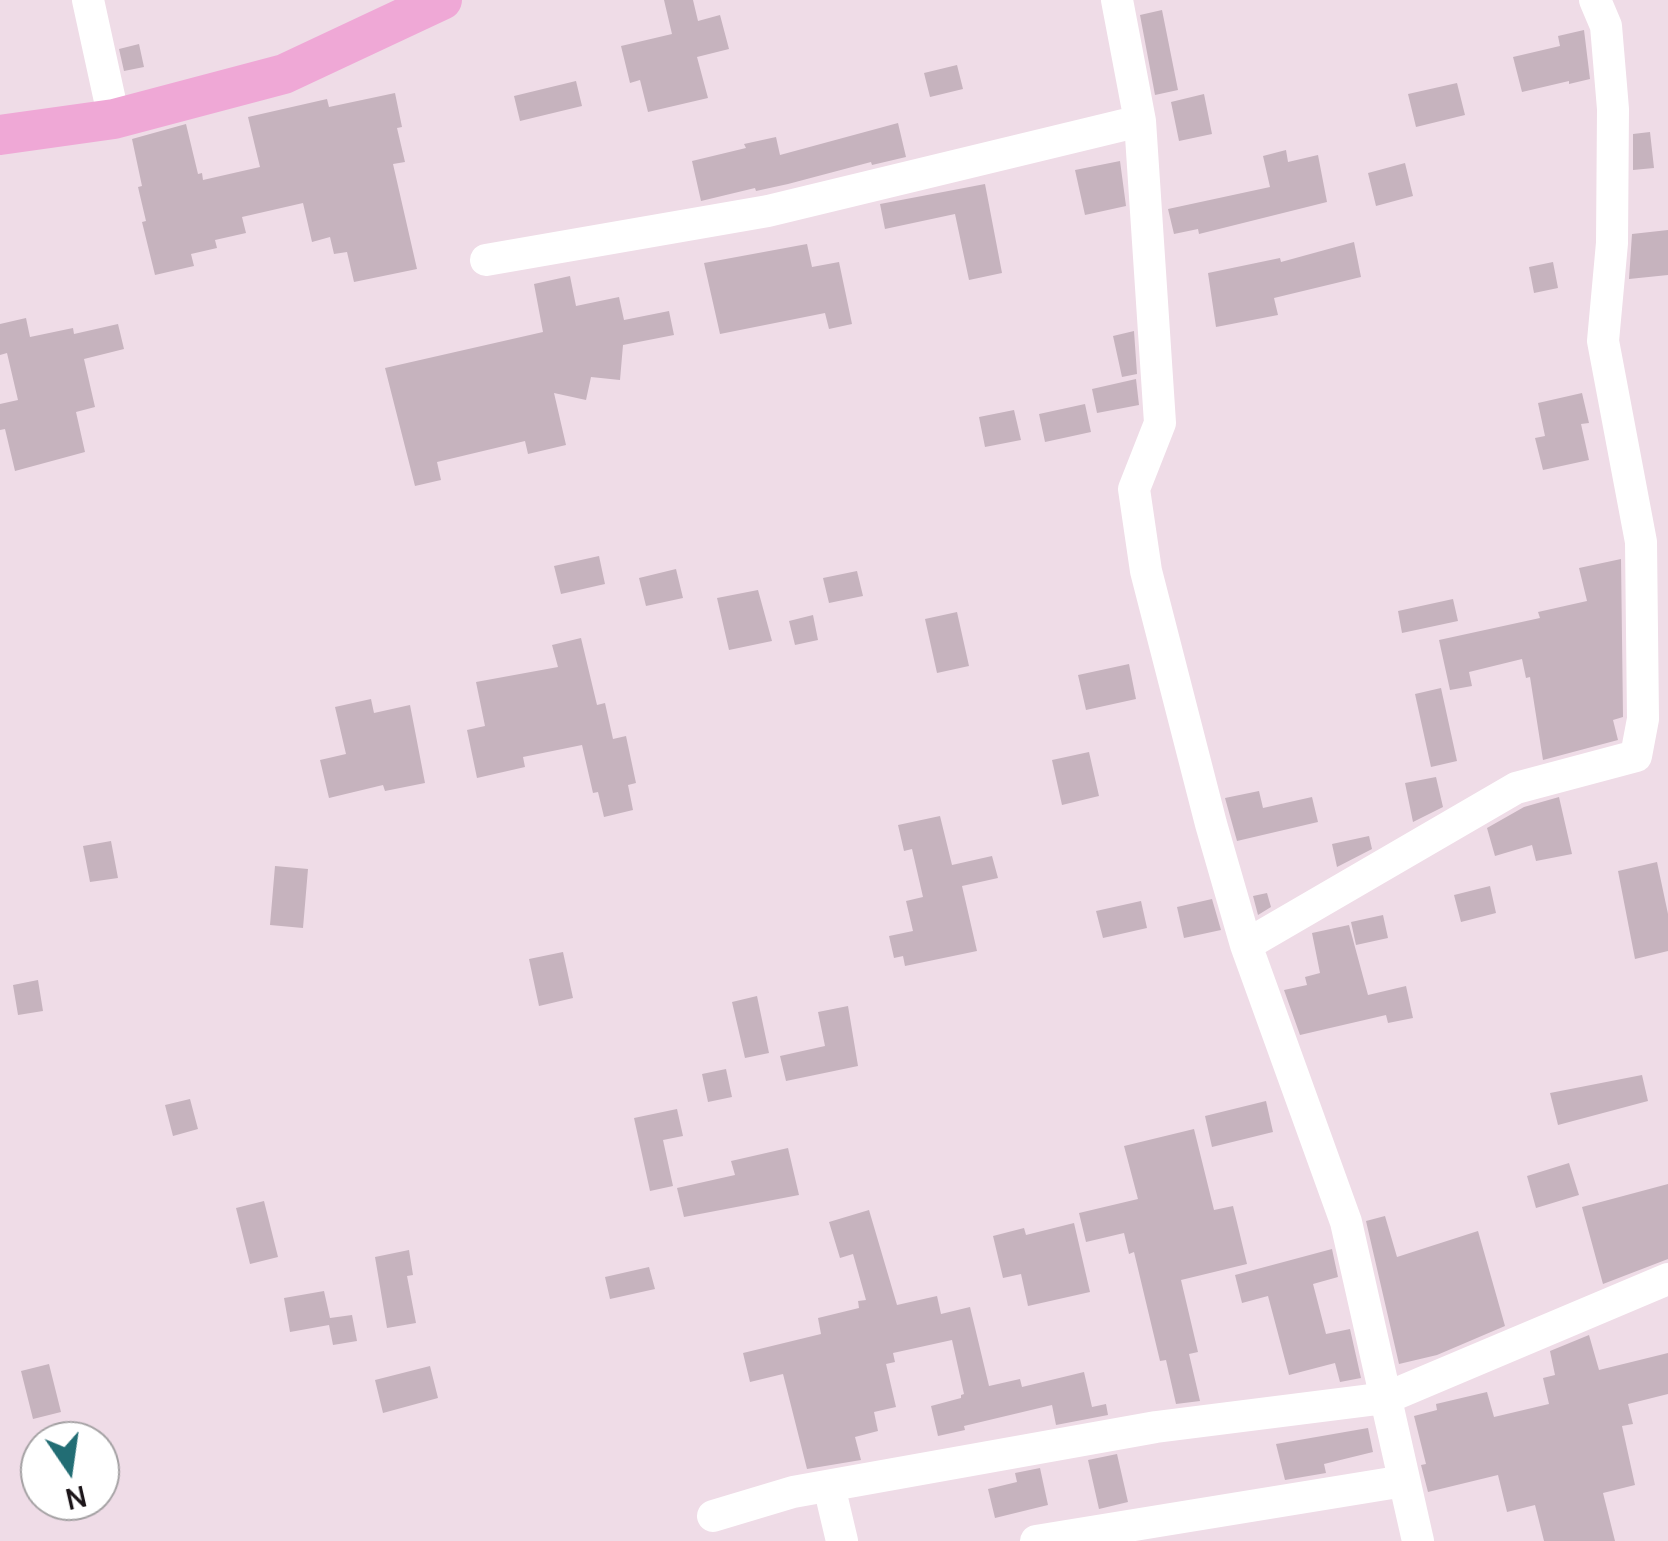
<!DOCTYPE html>
<style>
body{margin:0}
#map{position:relative;width:1668px;height:1541px;overflow:hidden;background:#efdce7;font-family:Manrope,sans-serif}
canvas{display:block}
.north{position:absolute;left:20px;top:1421px;width:100px;height:100px;box-sizing:border-box;background:#fff;border:2px solid #a4a1a3;border-radius:50%;rotate:167deg;font-size:28px;font-weight:700;line-height:40px;text-align:center;color:#1c1519}
.north::after{content:'';display:block;margin:auto;width:35px;height:45px;background:#226d74;clip-path:polygon(50% 0,100% 100%,50% 72%,0 100%)}
</style>
<div id="map">
<canvas width="1668" height="1541"></canvas>
<div class="north">N</div>
</div>
<script>
const ctx = document.querySelector('canvas').getContext('2d');
ctx.lineJoin = 'round';
function fill(path, color) { ctx.fillStyle = color; ctx.fill(path, 'evenodd'); }
function stroke(path, color, width, dash) { ctx.strokeStyle = color; ctx.lineWidth = width; ctx.lineCap = dash ? 'butt' : 'round'; ctx.setLineDash(dash || []); ctx.stroke(path); }
fill(new Path2D(`
 M664 0H693L698 21 720 15 729 49 697 57 708 98 648 112 640 80 630 83 621 46 672 34Z
 M1162 10 1178 90 1155 95 1140 15Z
 M1584 30 1590 79 1569 84V81L1522 92 1513 57 1560 46 1558 36Z
 M139 44 144 67 124 71 119 49Z
 M957 65 963 89 930 97 924 73Z
 M576 81 582 106 520 121 514 96Z
 M1457 83 1465 115 1416 127 1408 94Z
 M395 93 402 127 397 128 405 162 393 164 417 269 354 282 347 252 334 254 330 237 312 242 303 203 242 217 246 233 215 240 217 248 191 254 194 266 155 275 142 222 146 221 138 187 142 186 132 139 186 124 198 174 202 173 203 180 260 167 248 117 327 99 329 107Z
 M1204 94 1212 134 1179 141 1171 102Z
 M898 123 906 157 872 165 871 162 788 184 756 191 755 188 701 201 692 161 746 148 744 144 776 137 780 155Z
 M1650 132 1654 168 1633 170V134Z
 M1286 150 1288 162 1318 155 1327 202 1199 234 1198 229 1174 234 1168 209 1270 187 1263 156Z
 M1120 161 1126 206 1085 215 1075 170Z
 M1405 163 1413 196 1376 206 1368 173Z
 M985 184 1002 273 969 280 955 214 885 229 880 204Z
 M1668 230V275L1629 279 1632 234Z
 M1354 242 1361 277 1274 298 1278 315 1216 327 1208 273 1280 258 1281 262Z
 M807 244 812 267 839 262 852 324 829 329 825 313 720 334 704 263Z
 M1553 262 1558 288 1534 293 1529 267Z
 M570 276 576 306 619 297 624 320 669 311 674 335 623 345 620 380 591 377 586 400 554 393 566 445 528 454 525 441 437 462 441 480 415 486 385 368 543 332 534 284Z
 M26 318 30 337 73 328 74 334 118 324 124 349 84 359 95 407 76 412 85 452 15 471 5 429 0 430V404L18 400 7 353 0 355V324Z
 M1134 331 1137 374 1122 377 1113 336Z
 M1136 379 1139 405 1097 413 1092 389Z
 M1582 393 1589 423 1581 424 1589 460 1543 470 1535 438 1545 436 1538 403Z
 M1085 404 1091 432 1045 442 1039 414Z
 M1014 410 1021 440 985 447 979 417Z
 M599 556 605 584 561 594 554 566Z
 M1621 559 1623 717 1613 720 1618 740 1543 760 1530 677 1526 678 1522 659 1469 672 1472 686 1450 690 1439 640 1540 618 1538 612 1587 601 1579 568Z
 M676 569 683 598 646 606 639 578Z
 M857 571 863 596 829 603 823 578Z
 M758 590 772 641 729 650 717 598Z
 M1453 599 1458 621 1402 633 1398 611Z
 M957 612 969 666 937 673 925 619Z
 M813 615 818 640 795 645 789 621Z
 M581 638 597 705 605 703 613 739 626 736 636 783 628 785 633 810 604 817 598 792 593 793 582 745 523 757 525 767 477 778 467 730 485 726 476 682 558 667 552 645Z
 M1129 664 1136 699 1086 710 1078 675Z
 M1441 688 1457 761 1431 767 1415 694Z
 M371 699 374 713 410 705 425 783 385 791 383 785 329 798 320 760 346 754 335 707Z
 M1089 752 1099 796 1062 805 1052 760Z
 M1436 777 1443 807 1413 822 1405 783Z
 M1259 791 1263 808 1312 797 1318 822 1237 841 1225 798Z
 M1559 797 1572 854 1536 861 1532 845 1495 856 1487 828 1524 807Z
 M940 816 952 865 992 856 998 878 962 886 977 951 905 966 903 956 894 958 889 936 913 931 906 901 923 897 912 849 904 851 898 825Z
 M1369 836 1372 849 1337 867 1332 844Z
 M111 841 118 878 90 882 83 846Z
 M1657 862 1668 914V951L1635 959 1618 871Z
 M275 866 308 869 303 928 270 925Z
 M1490 886 1496 913 1461 922 1454 895Z
 M1267 893 1271 907 1258 915 1253 896Z
 M1212 899 1221 930 1184 938 1177 907Z
 M1141 901 1147 928 1103 938 1096 911Z
 M1383 915 1388 938 1356 945 1351 922Z
 M1349 925 1368 995 1406 986 1413 1018 1388 1023 1386 1015 1300 1035 1284 990 1307 985 1305 977 1320 973 1312 933Z
 M563 952 573 998 539 1006 529 959Z
 M38 980 43 1011 18 1015 13 985Z
 M757 996 769 1053 745 1058 732 1002Z
 M848 1006 858 1066 786 1081 780 1056 825 1046 818 1012Z
 M726 1069 732 1097 708 1102 702 1074Z
 M1642 1075 1648 1101 1558 1125 1550 1093Z
 M190 1099 198 1129 173 1136 165 1105Z
 M1266 1101 1273 1132 1212 1147 1205 1116Z
 M677 1109 683 1136 663 1140 673 1186 650 1191 634 1118Z
 M1194 1129 1214 1210 1233 1206 1247 1264 1181 1280 1198 1352 1189 1354 1200 1401 1176 1404 1166 1360 1160 1361 1134 1252 1129 1254 1124 1233 1086 1242 1079 1213 1138 1199 1124 1146Z
 M788 1148 799 1195 684 1217 677 1188 735 1175 731 1161Z
 M1569 1163 1579 1195 1536 1208 1527 1176Z
 M1668 1184V1259L1603 1284 1582 1207Z
 M264 1201 278 1257 250 1264 236 1208Z
 M869 1210 897 1305 937 1296 941 1314 970 1307 989 1386 1020 1379 1022 1387 1084 1372 1092 1407 1106 1404 1108 1415 1056 1425 1052 1405 964 1426 965 1430 938 1436 931 1406 961 1398V1395L964 1394 952 1340 893 1353 895 1362 886 1364 896 1407 874 1412 878 1431 855 1437 861 1460 807 1469 783 1374 750 1382 743 1353 821 1334 818 1318 859 1308 858 1301 866 1300 853 1254 840 1258 829 1222Z
 M1385 1216 1397 1257 1478 1231 1505 1326 1437 1355 1399 1364 1366 1221Z
 M1074 1223 1090 1292 1028 1306 1021 1274 1003 1278 993 1236 1024 1228 1026 1235Z
 M1332 1249 1338 1277 1313 1284 1326 1334 1350 1329 1361 1378 1340 1382 1335 1363 1289 1375 1268 1296 1242 1303 1235 1275Z
 M409 1250 413 1275 407 1276 416 1323 387 1328 375 1257Z
 M649 1267 655 1289 610 1299 605 1277Z
 M324 1291 330 1318 352 1315 357 1341 333 1345 329 1325 290 1332 284 1298Z
 M1589 1335 1599 1370 1668 1353V1394L1628 1404 1633 1424 1622 1426 1635 1485 1603 1493 1615 1541H1544L1535 1505 1507 1512 1498 1475 1428 1492 1421 1465 1426 1464 1414 1416 1437 1410 1436 1404 1487 1392 1494 1417 1549 1404 1543 1378 1555 1375 1550 1351Z
 M49 1364 61 1412 33 1419 21 1371Z
 M430 1366 438 1398 383 1413 375 1380Z
 M1368 1428 1373 1452 1324 1464 1326 1473 1285 1480 1276 1444Z
 M1117 1454 1128 1502 1099 1509 1088 1460Z
 M1040 1468 1048 1505 995 1518 988 1489 1017 1482 1015 1473Z`), '#c6b3be');
stroke(new Path2D(`
 M88 0 114 119
 M1117 0 1140 121 1160 423 1134 489 1146 571 1211 824 1246 945 1346 1222 1418 1541
 M486 260 768 211 1140 121
 M1246 945 1516 788 1636 756 1643 719 1641 542 1603 341 1612 243 1613 109 1606 26 1595 0
 M829 1486 842 1541
 M713 1516 793 1492 1156 1427 1386 1398 1668 1279
 M1036 1541 1404 1481`), '#fff', 32);
stroke(new Path2D(`
 M0 135 114 119 284 74 442 0`), '#efa8d6', 40);
</script>
